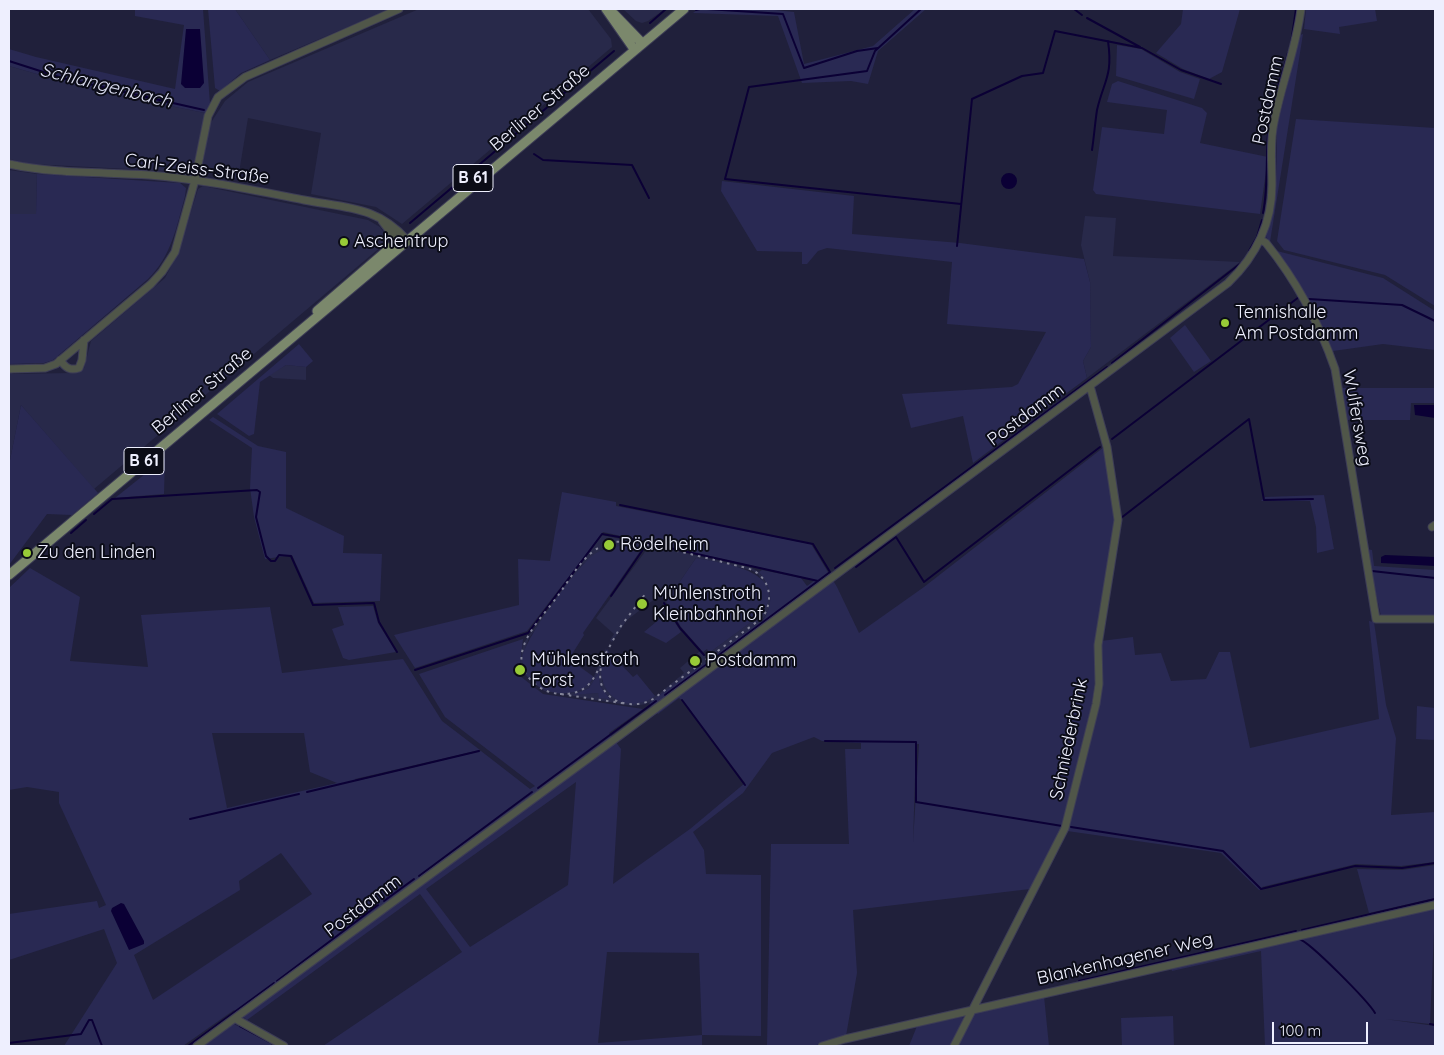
<!DOCTYPE html>
<meta charset="utf-8">
<style>
body{margin:0}
#map{position:relative;width:1444px;height:1055px;overflow:hidden;background:#20203b;font-family:Quicksand,sans-serif}
canvas{display:block}
.frame{position:absolute;inset:0;border:10px solid #eeeffe;pointer-events:none}
.scale{position:absolute;left:1272px;top:1022px;width:96px;height:22px;box-sizing:border-box;border:2px solid #eeeffe;border-top:0;padding-left:6px;font-size:15px;line-height:18px;white-space:nowrap;color:#eeeffe;-webkit-text-stroke:4px #0b0c17;paint-order:stroke}
</style>
<div id="map">
<canvas width="1444" height="1055"></canvas>
<div class="frame"></div>
<div class="scale">100 m</div>
</div>
<script>
const ctx = document.querySelector('canvas').getContext('2d');
ctx.lineJoin = 'round';
function fill(path, color) { ctx.fillStyle = color; ctx.fill(path, 'evenodd'); }
function stroke(path, color, width, dash) { ctx.strokeStyle = color; ctx.lineWidth = width; ctx.lineCap = dash ? 'butt' : 'round'; ctx.setLineDash(dash || []); ctx.stroke(path); }
function write(font, color, halo, rows, align = 'center') {
  ctx.font = font + ' Quicksand,sans-serif'; ctx.lineWidth = 4; ctx.setLineDash([]); ctx.textBaseline = 'middle'; ctx.strokeStyle = halo; ctx.fillStyle = color; for (const [text, x, y, turn = 0] of rows) {
    ctx.save(); ctx.translate(x, y); ctx.rotate((+turn || 0) * Math.PI / 180); ctx.textAlign = isNaN(turn) ? turn : align; if (halo) ctx.strokeText(text, 0, 0); ctx.fillText(text, 0, 0); ctx.restore();
  }
}
fill(new Path2D(`
 M235 9H390L270 60Z
 M419 9H588L611 39 612 47 402 224 376 207 311 194 321 133 248 118 238 179 206 172 202 168 210 124 225 101 248 82Z
 M623 9H665L648 21 642 23 636 21Z
 M9 66 96 91 205 113 193 168 188 172 30 164 9 159Z
 M9 170 37 174 36 214H9Z
 M203 186 368 220 380 227 389 240 94 489 21 405 9 465V364L12 374 71 373 79 372 84 368 91 341 165 278 178 253 198 189Z
 M1085 216 1116 218 1113 256 1240 262 1087 378 1083 361 1091 347 1090 282 1081 245Z
 M286 365 306 367V380L273 378 269 375Z
 M602 535 752 568 759 572 768 586 771 600 768 612 759 624 661 695 660 693 684 673 680 668 700 651 705 656 759 616 760 618 768 599 766 587 758 574 751 570 696 558 666 602 660 595 627 620 612 642 610 640 614 634 596 618 647 549 624 545 604 549 582 565 529 638 522 658 524 669 532 680 544 689 567 694 580 691 592 681 606 648 602 681 621 701 640 703 657 695 659 697 646 704 633 706 544 691 516 667 520 665 523 644ZM598 674 600 686 610 699 598 693 576 694 589 688Z`), '#28294a');
fill(new Path2D(`
 M135 9H203L210 104 205 113 96 91 9 66V49L36 57 175 89 184 25 135 16Z
 M208 9H235L270 60 241 73 220 91 215 88Z
 M698 9H765L794 12 804 64 873 46 915 9H926L878 51 868 84 851 81 802 83 778 16 693 13Z
 M1183 9H1240L1222 72 1209 79 1183 69 1156 53 1181 24Z
 M1306 9H1375L1377 21 1339 27 1340 34 1304 29Z
 M1303 34 1270 242 1266 237 1276 186 1277 127 1300 35Z
 M1117 45 1141 49 1180 72 1200 79 1194 99 1116 76Z
 M1118 81 1202 108 1207 113 1200 143 1268 157 1260 214 1096 194 1093 190 1102 127 1164 134 1167 110 1107 102 1112 84Z
 M1296 119 1435 128V306L1385 275 1284 250 1277 241Z
 M37 174 180 183 186 188 185 196C177 226 171 257 148 279L53 360 44 363 10 364 9 214H36Z
 M722 181 854 196 852 234 960 243 1084 259 1090 282 1091 347 1083 361 1087 378 973 463 963 416 911 428 902 394 1012 387 1018 384 1046 332 947 324 952 262 827 248 818 251 807 264H802V252L757 251 721 191Z
 M1277 251 1383 278 1435 311V350L1383 344 1333 351 1308 300Z
 M1185 325 1211 361 1194 372 1170 338Z
 M299 344 313 361 306 367 286 365 260 382 254 434 249 436 217 414Z
 M1341 388H1435V403H1411L1410 420H1346Z
 M21 405 98 493 72 515 47 514 9 565V465Z
 M213 417 258 446 286 452V508L344 536 343 553 382 554 380 601 314 603 292 555 265 559 254 517 250 488 252 448 209 420Z
 M1104 447 1116 520 1092 703 1064 823 1030 889 853 910 857 973 846 1036 814 1046H767V1044L771 844H849L845 749H861V743L822 741 814 737 772 753 743 793 693 832 704 850 706 874 761 875V1036L702 1035V1045L323 1046 462 952 420 894 247 1020 234 1010 183 1046H64L117 963 104 929 9 960V914L97 901 99 908 106 905 59 803V792L27 787 9 790V588L30 568 80 597 70 661 148 667 141 615 270 607 282 673 403 659 442 721 480 750 355 779 356 781 481 751 530 789 535 786 445 717 419 674 523 639 520 665 516 667 521 674 520 676 543 694 643 709 609 733 621 749 613 884 690 829 745 783 683 701 679 698 658 714 649 703 763 620C775 603 771 587 759 572L762 570 801 578 807 586 815 580 603 532 527 631 415 668 394 635 519 605 518 559 550 561 562 492 616 502V506L811 544 837 587 859 633 924 587ZM212 733H304L310 772 337 783 227 808ZM916 744H919L913 843ZM576 782 568 885 470 947 426 889ZM281 853 312 894 153 1000 134 955 240 890 239 881ZM607 952 699 953 702 1035 598 1043Z
 M165 458 164 494 115 498Z
 M1324 495 1334 549 1317 553 1316 527 1310 501H1261L1265 497Z
 M624 545 643 547 583 633 584 635 569 659 594 677C579 706 523 694 522 660 522 642 576 568 592 556 601 549 612 547 624 545Z
 M1366 549 1372 550 1374 566 1435 570V616H1381Z
 M696 558C726 564 793 571 760 618L758 617 709 653 707 649 703 652 681 627 666 602Z
 M373 606 378 623 396 652 349 660 343 658 332 629 344 625 338 607Z
 M668 612 681 632 666 643 644 632Z
 M1369 621 1374 622 1386 705 1396 738 1391 815 1435 812V862L1401 866 1356 864 1262 887 1264 889 1259 890 1221 853 1067 831 1098 705 1101 641 1133 637 1135 655 1161 653 1171 681 1206 679 1219 652H1230L1250 748 1379 719Z
 M607 649C614 661 624 666 633 677L637 674 655 696C622 720 587 685 607 649Z
 M599 672 600 686 610 699 599 698 598 693 573 695 589 688Z
 M1417 706 1435 708V740L1416 739Z
 M1435 865V898L1369 913 1357 869 1402 870Z
 M1435 909 1430 1024 1385 1019 1435 1026V1046H1265L1261 951 1172 971 1171 967Z
 M1044 996 1049 1046H958L975 1012Z
 M1173 1016 1174 1046H1122L1121 1018Z
 M962 1017 964 1018 950 1046H909L917 1026Z
 M234 1024 271 1044V1046H204Z`), '#292953');
fill(new Path2D(`
 M186 29H200L204 83 200 88H185L181 84Z
 M1001 181a8 8 0 1 1 16 0a8 8 0 1 1-16 0Z
 M1414 405H1435V418L1415 415Z
 M1385 555 1435 557V566L1381 563V557Z
 M121 903 124 904 144 941V944L129 950 111 911 112 908Z`), '#0b0035');
stroke(new Path2D(`
 M707 9 783 14 804 68 857 51 878 48
 M921 9 875 51 867 71 749 87 725 179 961 204
 M1074 9 1082 15
 M696 10 700 9
 M1087 18 1140 47
 M650 23 666 9
 M1291 44 1296 9
 M9 61 62 78 204 110
 M1092 150C1094 137 1095 123 1097 110 1104 80 1113 76 1108 41
 M534 154 543 160 632 165 649 198
 M1263 213C1269 184 1265 154 1269 124 1272 100 1282 77 1288 53
 M410 223 614 51
 M957 246 972 99 1022 76 1043 73 1055 31 1142 48 1181 70 1221 84
 M1249 251 1257 237 1262 220
 M1309 299 1402 305 1435 321
 M1112 363 1241 263
 M1112 439 1299 297
 M620 505 813 544 830 572 715 658
 M94 514 112 499 257 490 260 492 256 517 266 556 271 561H275L279 555 291 556 313 605 374 603 379 622 397 652
 M1121 518 1249 419 1264 500 1313 499
 M71 533 86 520
 M643 542 818 581
 M856 567 896 537 924 582 1100 447
 M835 568 1107 367
 M1372 571 1435 578
 M611 596 644 548
 M664 603 680 628 704 655
 M415 670 528 633 602 534 636 540
 M665 695 710 662
 M682 700 745 785
 M825 741 916 742V802L1062 826
 M538 788 656 701
 M307 792 479 751
 M190 819 299 794
 M1071 827 1223 851 1261 889 1355 866 1402 868 1435 863
 M419 876 532 792
 M384 901 414 879
 M1302 930 1435 899
 M1299 939C1310 942 1368 1001 1375 1013
 M277 981 378 905
 M1079 981 1296 931
 M1430 1024 1435 1025
 M240 1026 270 1042
 M9 1043 81 1034 89 1020H92L102 1046
 M188 1046 274 983`), '#0b0035', 2);
const minor = new Path2D(`
 M9 164C54 174 103 172 149 175 201 179 253 190 304 200 346 208 377 206 407 240
 M382 221 401 246
 M1261 240 1266 243C1296 280 1319 323 1335 369L1376 619H1435
 M60 360C66 368 70 371 79 368L82 360 84 340
 M9 369 45 368 56 364 151 284 162 272 175 252 195 180 208 116 218 97 245 77 399 9
 M1432 527 1435 525
 M236 1019 284 1046
 M197 1046 619 736 1228 283C1256 256 1272 224 1272 185 1272 166 1270 147 1273 128 1280 87 1296 50 1301 9
 M822 1046 845 1039 1435 905
 M954 1046 1065 828 1096 704 1099 684 1098 645 1118 520 1107 447 1090 386`);
const major = new Path2D(`
 M606 9 634 49
 M614 14 642 43
 M317 311 396 243
 M9 575 684 9`);
stroke(minor, '#3d3d56', 9);
stroke(major, '#3d3d56', 11);
stroke(minor, '#505649', 7);
stroke(major, '#7b886c', 9);
stroke(new Path2D(`
 M602 660 621 626 646 593
 M560 694C585 695 594 682 602 660 601 668 599 675 601 683 607 705 636 709 653 699L762 618C775 600 770 575 747 568 719 562 631 536 609 543 585 550 571 578 557 597 541 619 505 652 530 679 538 688 548 693 560 694L628 704`), '#828398', 2, [2.5, 5]);
for (const [x, y, r, color] of [
 [344,242,5,"#98cb37"],
 [1225,323,5,"#98cb37"],
 [609,545,6,"#98cb37"],
 [27,553,5,"#98cb37"],
 [642,604,6,"#98cb37"],
 [695,661,6,"#98cb37"],
 [520,670,6,"#98cb37"]
]) { const dot = new Path2D(); dot.arc(x, y, r, 0, 2 * Math.PI); ctx.fillStyle = color; ctx.fill(dot); stroke(dot, '#0b0c17', 2); }
for (const [x, y, w] of [
 [473,178,40],
 [144,461,40]
]) { const box = new Path2D(); box.roundRect(x - w / 2, y - 13.5, w, 27, 4); ctx.fillStyle = '#0b0c17'; ctx.fill(box); stroke(box, '#eeeffe', 1); }
write('bold 16px', '#eeeffe', null, [
 ["B 61",473,178],
 ["B 61",144,461]
]);
write('18px', '#eeeffe', '#0b0c17', [
 ["Postdamm",1268,100,-78],
 ["Berliner Straße",540,108,-40],
 ["Carl-Zeiss-Straße",197,169,7],
 ["Berliner Straße",202,391,-40],
 ["Postdamm",1026,415,-37],
 ["Wulfersweg",1357,418,80],
 ["Schniederbrink",1069,739,-78],
 ["Postdamm",363,906,-37],
 ["Blankenhagener Weg",1125,959,-13]
]);
write('18px', '#eeeffe', '#0b0c17', [
 ["Aschentrup",354,242],
 ["Tennishalle",1235,313],
 ["Am Postdamm",1235,334],
 ["Rödelheim",620,545],
 ["Zu den Linden",37,553],
 ["Mühlenstroth",653,594],
 ["Kleinbahnhof",653,615],
 ["Mühlenstroth",531,660],
 ["Forst",531,681],
 ["Postdamm",706,661]
], 'left');
write('italic 19px', '#d9dbee', '#0b0c17', [
 ["Schlangenbach",106,86,14]
]);
</script>
